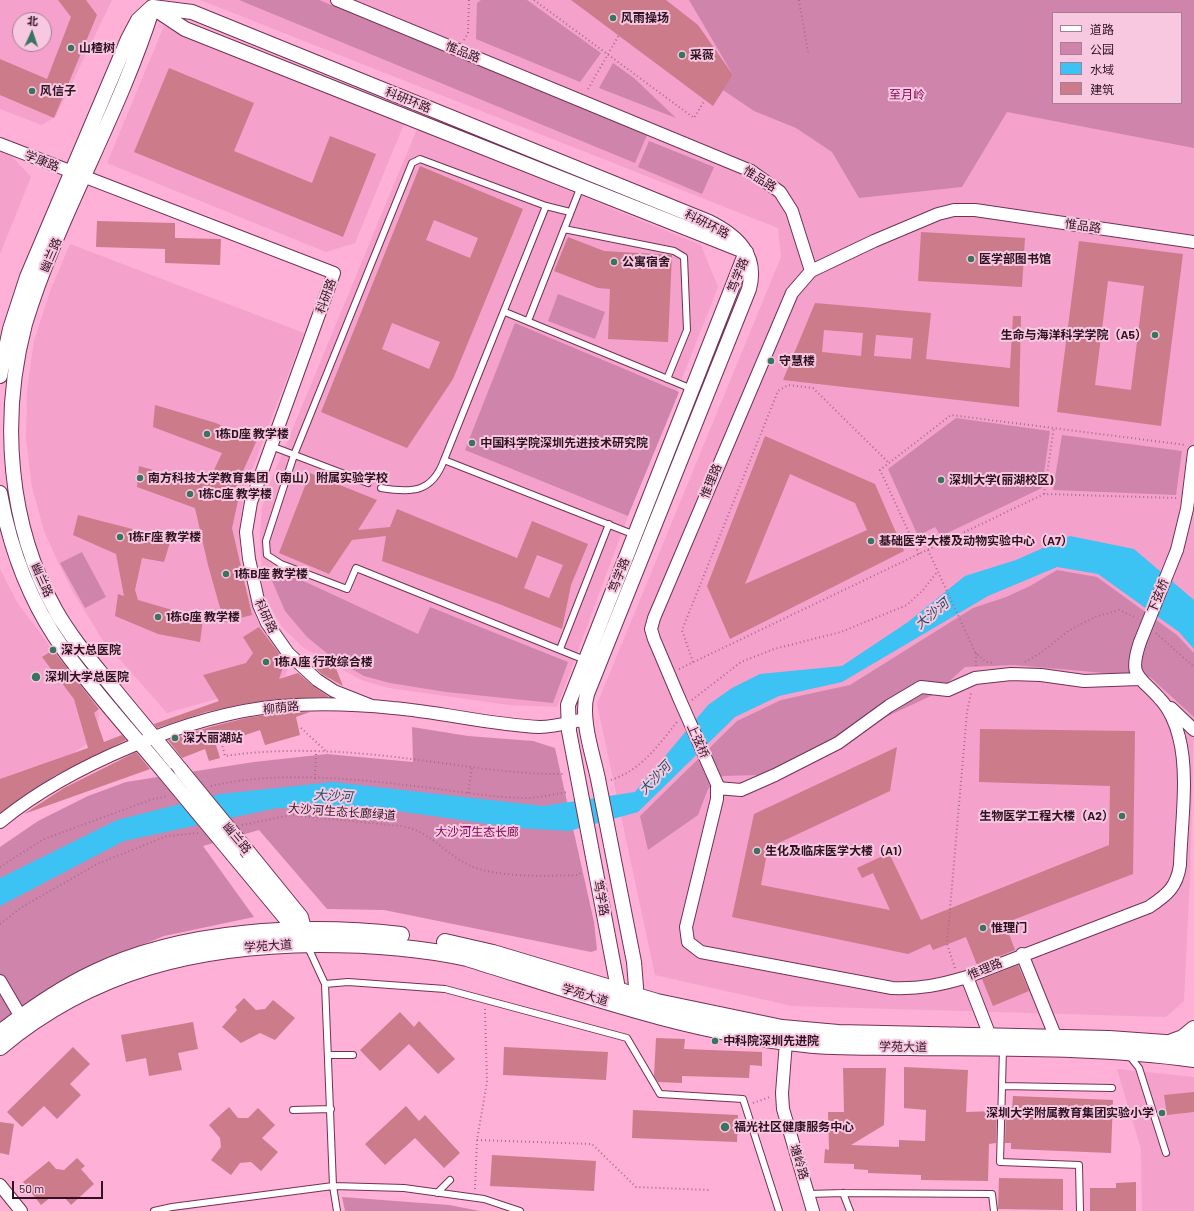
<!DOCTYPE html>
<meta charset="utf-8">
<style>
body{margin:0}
#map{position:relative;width:1194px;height:1211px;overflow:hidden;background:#feb0d7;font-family:Barlow,"Noto Sans SC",sans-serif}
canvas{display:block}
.legend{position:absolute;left:1052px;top:12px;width:130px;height:92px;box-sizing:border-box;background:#f8c8e0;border:1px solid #a77f94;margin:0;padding:5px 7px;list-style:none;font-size:12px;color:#2e1221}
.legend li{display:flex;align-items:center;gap:8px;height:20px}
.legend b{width:20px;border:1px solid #a77f94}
.north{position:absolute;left:12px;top:12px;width:40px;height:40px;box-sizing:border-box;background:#f8c8e0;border:1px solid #a77f94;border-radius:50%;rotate:3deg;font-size:11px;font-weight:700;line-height:16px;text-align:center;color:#2e1221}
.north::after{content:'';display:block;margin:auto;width:14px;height:18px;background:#39745f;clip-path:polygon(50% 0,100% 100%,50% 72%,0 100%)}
.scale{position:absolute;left:12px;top:1181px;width:91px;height:18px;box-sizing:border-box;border:2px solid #2e1221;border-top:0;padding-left:5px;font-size:12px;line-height:14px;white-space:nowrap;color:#2e1221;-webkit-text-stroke:3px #f8c8e0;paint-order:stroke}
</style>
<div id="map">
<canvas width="1194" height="1211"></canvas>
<ul class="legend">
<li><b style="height:5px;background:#fff"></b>道路</li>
<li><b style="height:11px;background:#cf85ab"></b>公园</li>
<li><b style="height:11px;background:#3cc2f3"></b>水域</li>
<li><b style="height:11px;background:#cc7b8b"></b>建筑</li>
</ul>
<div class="north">北</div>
<div class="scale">50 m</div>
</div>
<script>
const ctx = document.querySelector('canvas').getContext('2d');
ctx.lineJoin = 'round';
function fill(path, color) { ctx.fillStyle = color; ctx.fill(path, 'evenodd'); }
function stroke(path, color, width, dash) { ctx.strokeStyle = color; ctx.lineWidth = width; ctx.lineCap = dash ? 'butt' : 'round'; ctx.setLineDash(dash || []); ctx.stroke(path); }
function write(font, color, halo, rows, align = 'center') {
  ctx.font = font + ' Barlow,"Noto Sans SC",sans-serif'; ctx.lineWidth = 4; ctx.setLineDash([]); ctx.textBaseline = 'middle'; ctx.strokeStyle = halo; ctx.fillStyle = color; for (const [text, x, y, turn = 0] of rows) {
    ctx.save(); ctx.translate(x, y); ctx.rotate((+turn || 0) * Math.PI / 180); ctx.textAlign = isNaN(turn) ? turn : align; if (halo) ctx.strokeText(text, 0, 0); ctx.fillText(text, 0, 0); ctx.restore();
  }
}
fill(new Path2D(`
 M0 0H112L56 116 42 125 0 109ZM20 20H44V44H20Z
 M200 0H1194V725L1190 877 1184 1001 1166 1017 792 1006 655 975 597 704 781 257 778 228ZM1053 13H1181V103H1053Z
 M164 26 404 124 355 243 326 252 107 163Z
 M417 129 701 245 718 287 628 516 557 707 509 705 389 688 361 680 304 648 282 627 263 594 260 534 262 509 268 488Z
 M0 149 8 152 31 177 0 254Z
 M70 244 304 333 244 491 240 523V557L245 584 258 622 289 663 286 675 275 682 167 713 102 639 73 592 58 562 44 531 32 487 26 440 27 390 34 341 50 291Z
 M0 569 17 602 99 713 97 737 0 803Z
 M1117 1069 1194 1077V1211H1142L1141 1149Z`), '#f4a1cc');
fill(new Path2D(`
 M239 0H319L647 135 635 163Z
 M481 0H527L601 53 580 82 476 39 477 3Z
 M689 0H1194V148L1007 112 962 187 859 198 832 152 796 128 754 111 723 90 733 75ZM1053 13H1181V103H1053Z
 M613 63 634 78 676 118 599 88Z
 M649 141 714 167 702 194 638 167Z
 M558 294 605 312 595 339 548 321Z
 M515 323 679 392 628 516 465 450Z
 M956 418 1050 431 1042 488 941 536 935 527 918 536 888 469Z
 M1062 435 1182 451 1176 495 1053 490Z
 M82 552 106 597 85 608 60 563Z
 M267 569 297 578 418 634 430 607 568 662 553 703 446 692 390 683 364 676 334 659 307 637 285 611Z
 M1057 570 1097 577 1177 635 1194 653V717L1150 677 1014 665 965 667 935 694 761 775 723 776 716 780 708 789 698 815 648 850 640 816 737 721 781 700 850 685 973 608 1006 597 1030 586Z
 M412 727 468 736 533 741 555 748 594 922 597 950 591 952 384 910 327 909 259 830 203 846 254 917 164 936 116 955 0 1022V847L38 821 88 796 126 782 254 762 327 754 413 762Z
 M342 1197 449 1205 480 1211H345Z`), '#cf85ab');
fill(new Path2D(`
 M1070 536 1134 549 1194 600V649L1179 632 1098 574 1057 567 988 596 842 682 779 696 735 717 638 812 569 831 518 828 397 811 277 808 124 841 0 906V878L117 820 220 794 333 782 543 806 635 792 708 705 732 688 760 674 842 666 908 622 965 576 1016 560Z`), '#3cc2f3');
fill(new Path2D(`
 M58 0H86L97 15 54 118 0 95V59L47 79 71 17Z
 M571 0H666L698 25 733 75 713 106Z
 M169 68 254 103 234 151 312 183 330 136 376 154 343 237 134 152Z
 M420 166 523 209 453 379 407 448 321 412ZM434 220 478 238 470 258 426 240ZM392 323 440 342 429 369 382 349Z
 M97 221 175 223V238L221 239 220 265 165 263V249L96 247Z
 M921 232 1025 238 1022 287 918 281Z
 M568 237 604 251 672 255 668 342 608 339 610 289 598 288 554 271Z
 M1079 241 1183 254 1161 426 1057 412ZM1108 281 1144 286 1131 390 1095 385Z
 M815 303 931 313 926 359 1010 368 1013 316H1021L1019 407 783 380ZM824 330 863 333 861 356 822 352ZM876 335 913 338 911 359 874 356Z
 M155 405 216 423 256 442 231 498 238 501 232 528 252 615 224 622 208 565 195 508 137 487 139 466 207 485 222 453 153 427Z
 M765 436 875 484 904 551 730 639 707 586ZM790 474 855 503 867 530 745 584Z
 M310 473 377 500 358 530 390 527 397 509 517 558 532 521 588 544 571 585 562 629 499 604 382 561 386 536 352 540 329 574 279 553ZM537 555 563 565 549 598 524 588Z
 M78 515 171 539 164 562 142 558 135 590 138 600 203 619 200 642 158 634 115 616 118 594 124 596 116 554 73 535Z
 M259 627 285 661 279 679 298 673 313 686 329 697 278 699 243 704 206 712 157 728 154 724 219 701 203 675 246 663 253 653 243 637Z
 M53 650 99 709 94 713 104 742 122 735 126 740 56 775 0 813V779L88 748 74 699 42 657Z
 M333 661 343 686 322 674 314 667Z
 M310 712 296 717 300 735 265 745 260 730 216 745 220 758 209 761 205 749 182 758 168 740 210 727 246 718 280 713Z
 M980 729 1135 731 1133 874 1005 923 1015 950 977 965 966 937 933 950 930 944 908 954 732 917 754 814 897 747 890 791 768 848 761 885 890 910 873 873 862 878 857 868 889 853 921 920 1109 845 1110 786 979 782Z
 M136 752 150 769 24 814 64 788Z
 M1018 965 1029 991 993 1006 982 979Z
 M244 998 256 1010 265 1009 273 1000 295 1018 275 1040 260 1033 241 1043 222 1027 237 1010 235 1007Z
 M400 1012 414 1027 419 1021 455 1059 438 1074 409 1044 380 1071 360 1050Z
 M193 1022 198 1049 178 1053 182 1070 149 1076 146 1058 126 1062 121 1035Z
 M656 1038 685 1039 684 1049 762 1052V1066L750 1065 749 1078 682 1076V1083L658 1082 654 1076Z
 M73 1047 90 1064 70 1084 81 1095 57 1119 44 1106 22 1127 7 1112Z
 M504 1047 608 1052 606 1080 503 1075Z
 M904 1067 968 1070 966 1112 997 1111 996 1143 989 1144 988 1181 921 1180V1175L868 1173V1170L854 1169V1164L824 1163 825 1149 829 1150 828 1112H844L843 1068H886L884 1125 851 1145 899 1147V1140L925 1141 926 1110 904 1108Z
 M1194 1092V1112L1167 1115 1164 1095Z
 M1013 1096 1113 1100 1111 1153 1011 1149V1143H1005L1006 1110H1012Z
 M406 1106 419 1121 425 1115 460 1153 444 1168 415 1138 385 1165 365 1144Z
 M229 1107 238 1118H248L258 1108 275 1125 262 1138 278 1152 261 1171 251 1162 240 1163 231 1175 211 1160 221 1147 220 1138 209 1125Z
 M633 1110 738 1115 737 1142 632 1138Z
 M0 1122 14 1124 9 1155 0 1153Z
 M492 1155 596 1161 594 1191 490 1186Z
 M77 1158 85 1166 81 1169 94 1184 71 1205 65 1198 51 1197 41 1205 23 1182 49 1161 56 1169 64 1170Z
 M999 1178 1063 1179V1210L998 1209Z
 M1136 1182V1211H1090V1188H1116V1183Z`), '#cc7b8b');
const service = new Path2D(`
 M546 206 444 460 635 535
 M570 212 546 206 420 159 412 163 294 455 266 541 267 555 281 564 347 589 356 568 585 660
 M564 229 674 251 684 257 687 330 667 379
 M505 312 692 389
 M528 321 581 186
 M271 446 368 483
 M381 488C412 493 432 493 444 460
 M560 649 609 524
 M307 945 325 984 333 1186 337 1211
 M325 984 348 982 445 989 627 1038 660 1094 743 1099 779 1211
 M1003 1048 1000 1162 1079 1165 1080 1211
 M1128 1054 1139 1068 1166 1153
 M328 1055H353
 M1002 1086 1112 1088
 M293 1110 331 1109
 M437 1193 450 1180
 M843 1193 850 1211
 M808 1194 843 1193 992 1194 994 1211
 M154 1211 172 1207 333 1186 404 1188 484 1199 520 1211`);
const minor = new Path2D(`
 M337 0 751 171 780 192 792 211 811 271
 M0 144 334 273 251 502 246 532 249 559 259 605 267 623 288 653 317 680 334 691 372 706
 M1177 550 1187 509 1194 452
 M679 698 654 639 651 629 654 618 792 293 811 271 874 241 938 214 954 210H975L1194 242
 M1171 708 1194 730
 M717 784V799L686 927 688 942 701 952 892 988C921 989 940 985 967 977L1149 907C1167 895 1177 887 1180 865 1181 826 1189 774 1179 737 1176 724 1169 708 1160 699 1139 675 1128 678 1140 642
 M717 788 741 790 775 775 838 743 889 706 921 687 948 690 975 678 1011 674 1041 675 1084 681 1139 679
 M0 822C68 766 191 714 279 706 317 703 355 704 393 708 442 712 491 725 540 727 555 727 571 722 586 719
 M1022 954 1056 1038
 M967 977 990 1036
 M0 981 21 1017
 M786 1042 782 1093 783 1109 813 1211
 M0 1185 21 1211`);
const tertiary = new Path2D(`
 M153 7 192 12 709 222C737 236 758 255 749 289L587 694C580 718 593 755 598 779
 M153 7C119 116 58 215 25 324 0 419 8 525 56 611 72 639 93 663 114 689 136 716 159 743 181 770
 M155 9 185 29 744 251
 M0 376 10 329 27 277 128 39 138 20 152 7
 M0 493C10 549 31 604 64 650 95 693 131 732 165 773
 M611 845 634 962 636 987 634 1005
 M249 853 301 917 307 940
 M233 855 301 937
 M620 999 569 731 568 705 746 252`);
const secondary = new Path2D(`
 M445 942 493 953 657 1002 782 1028 838 1033 1109 1039 1194 1045
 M0 1033C30 1010 60 989 94 973 183 930 304 924 401 935
 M1172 1042 1183 1038 1194 1029
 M0 1047C93 969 199 945 318 944 369 944 417 947 467 958 577 992 691 1033 805 1044 839 1048 874 1046 909 1047 1004 1048 1100 1046 1194 1059`);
stroke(service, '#723155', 8);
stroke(minor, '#723155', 14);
stroke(tertiary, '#723155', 16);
stroke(secondary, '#723155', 18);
stroke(new Path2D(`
 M534 0 694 118 705 100
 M799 0 808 52
 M464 40 468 33 469 0
 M588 89 619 35
 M1044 494 1054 427
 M928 550 975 652 986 662 995 663
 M919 554 880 470 951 415 1186 445
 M1156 633 1194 667
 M976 653V667
 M693 662 682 630 778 391 788 385 813 388 889 463
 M1025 662 1042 652 1068 631 1095 617 1119 610 1137 618
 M679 669 1044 494 1177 498
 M692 700 741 662 774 649 841 632 907 605 923 590 938 571
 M301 728 326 751
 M213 731 219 733 225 756C284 747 351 751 411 759 462 765 513 775 565 774
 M315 779 316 752
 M611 780C641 770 658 746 677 722
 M211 786C276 771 348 778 414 786 452 790 491 798 529 798 542 797 555 794 568 792
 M468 793 472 767
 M242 825 291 815 401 826C431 831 443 853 469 865 495 878 548 876 578 875L582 872
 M0 867 44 839 150 800 167 796
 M0 924 22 907 97 864 167 836 198 833
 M955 968 947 944 967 712 971 693
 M753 1103 770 1097
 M477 1140 592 1144 636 1187 710 1190
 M475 1189 477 1140 487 1082 485 1009`), '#a66d8a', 2, [1, 3]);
stroke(service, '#fff', 6);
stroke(minor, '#fff', 12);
stroke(tertiary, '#fff', 14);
stroke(secondary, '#fff', 16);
const minorBridge = new Path2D(`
 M1140 642 1177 550
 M679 698 717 784`);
const tertiaryBridge = new Path2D(`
 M181 770 249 853
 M165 773 233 855
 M598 779 611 845`);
stroke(minorBridge, '#723155', 14, []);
stroke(tertiaryBridge, '#723155', 16, []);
stroke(minorBridge, '#fff', 12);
stroke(tertiaryBridge, '#fff', 14);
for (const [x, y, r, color] of [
 [613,18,4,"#39745f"],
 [71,48,4,"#39745f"],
 [682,55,4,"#39745f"],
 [32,91,4,"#39745f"],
 [971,259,4,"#39745f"],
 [614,262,4,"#39745f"],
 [1155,335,4,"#39745f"],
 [771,361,4,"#39745f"],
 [207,434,4,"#39745f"],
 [472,443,4,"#39745f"],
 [140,478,4,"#39745f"],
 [941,480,4,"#39745f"],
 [190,494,4,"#39745f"],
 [120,537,4,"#39745f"],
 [871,541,4,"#39745f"],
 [226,574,4,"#39745f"],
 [158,617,4,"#39745f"],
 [53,650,4,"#39745f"],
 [266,662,4,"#39745f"],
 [36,677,5,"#39745f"],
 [175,738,4,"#39745f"],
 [1122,816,4,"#39745f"],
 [757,851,4,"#39745f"],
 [983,928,4,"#39745f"],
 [715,1041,4,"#39745f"],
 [1162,1113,4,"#39745f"],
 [725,1127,5,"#39745f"]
]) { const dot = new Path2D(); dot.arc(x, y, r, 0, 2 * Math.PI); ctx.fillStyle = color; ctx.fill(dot); stroke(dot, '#f8c8e0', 1.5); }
write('bold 12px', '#2e1221', '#f8c8e0', [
 ["风雨操场",621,18],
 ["山楂树",79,48],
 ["采薇",690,55],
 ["风信子",40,91],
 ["医学部图书馆",979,259],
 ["公寓宿舍",622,262],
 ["生命与海洋科学学院（A5）",1147,335,"right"],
 ["守慧楼",779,361],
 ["1栋D座 教学楼",215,434],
 ["中国科学院深圳先进技术研究院",480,443],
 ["南方科技大学教育集团（南山）附属实验学校",148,478],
 ["深圳大学(丽湖校区)",949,480],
 ["1栋C座 教学楼",198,494],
 ["1栋F座 教学楼",128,537],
 ["基础医学大楼及动物实验中心（A7）",879,541],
 ["1栋B座 教学楼",234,574],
 ["1栋G座 教学楼",166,617],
 ["深大总医院",61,650],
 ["1栋A座 行政综合楼",274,662],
 ["深圳大学总医院",45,677],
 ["深大丽湖站",183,738],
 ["生物医学工程大楼（A2）",1114,816,"right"],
 ["生化及临床医学大楼（A1）",765,851],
 ["惟理门",991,928],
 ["中科院深圳先进院",723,1041],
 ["深圳大学附属教育集团实验小学",1154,1113,"right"],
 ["福光社区健康服务中心",734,1127]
], 'left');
write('12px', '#2e1221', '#f8c8e0', [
 ["惟品路",463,52,22],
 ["科研环路",408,100,22],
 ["学康路",42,161,22],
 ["惟品路",760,179,32],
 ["科研环路",707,224,27],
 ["惟品路",1083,226,8],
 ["幽兰路",51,255,-67],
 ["笃学路",738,275,-68],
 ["科研路",326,296,-70],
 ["惟理路",711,481,-67],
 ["笃学路",619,575,-68],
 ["幽兰路",42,580,66],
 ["下弦桥",1158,596,-68],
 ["科研路",266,616,65],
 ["柳荫路",281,708,-6],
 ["上弦桥",698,741,66],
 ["大沙河生态长廊绿道",342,812,4],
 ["幽兰路",237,838,50],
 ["笃学路",601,898,79],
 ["学苑大道",268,946,-4],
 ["惟理路",985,969,-22],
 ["学苑大道",585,995,17],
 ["学苑大道",903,1047,1],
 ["塘岭路",799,1162,73]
]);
write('12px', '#7d0655', '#f8c8e0', [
 ["至月岭",907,95],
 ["大沙河生态长廊",477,832]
]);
write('italic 13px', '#1a4f64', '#f8c8e0', [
 ["大沙河",932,614,-40],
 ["大沙河",655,778,-47],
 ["大沙河",333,796,3]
]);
</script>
